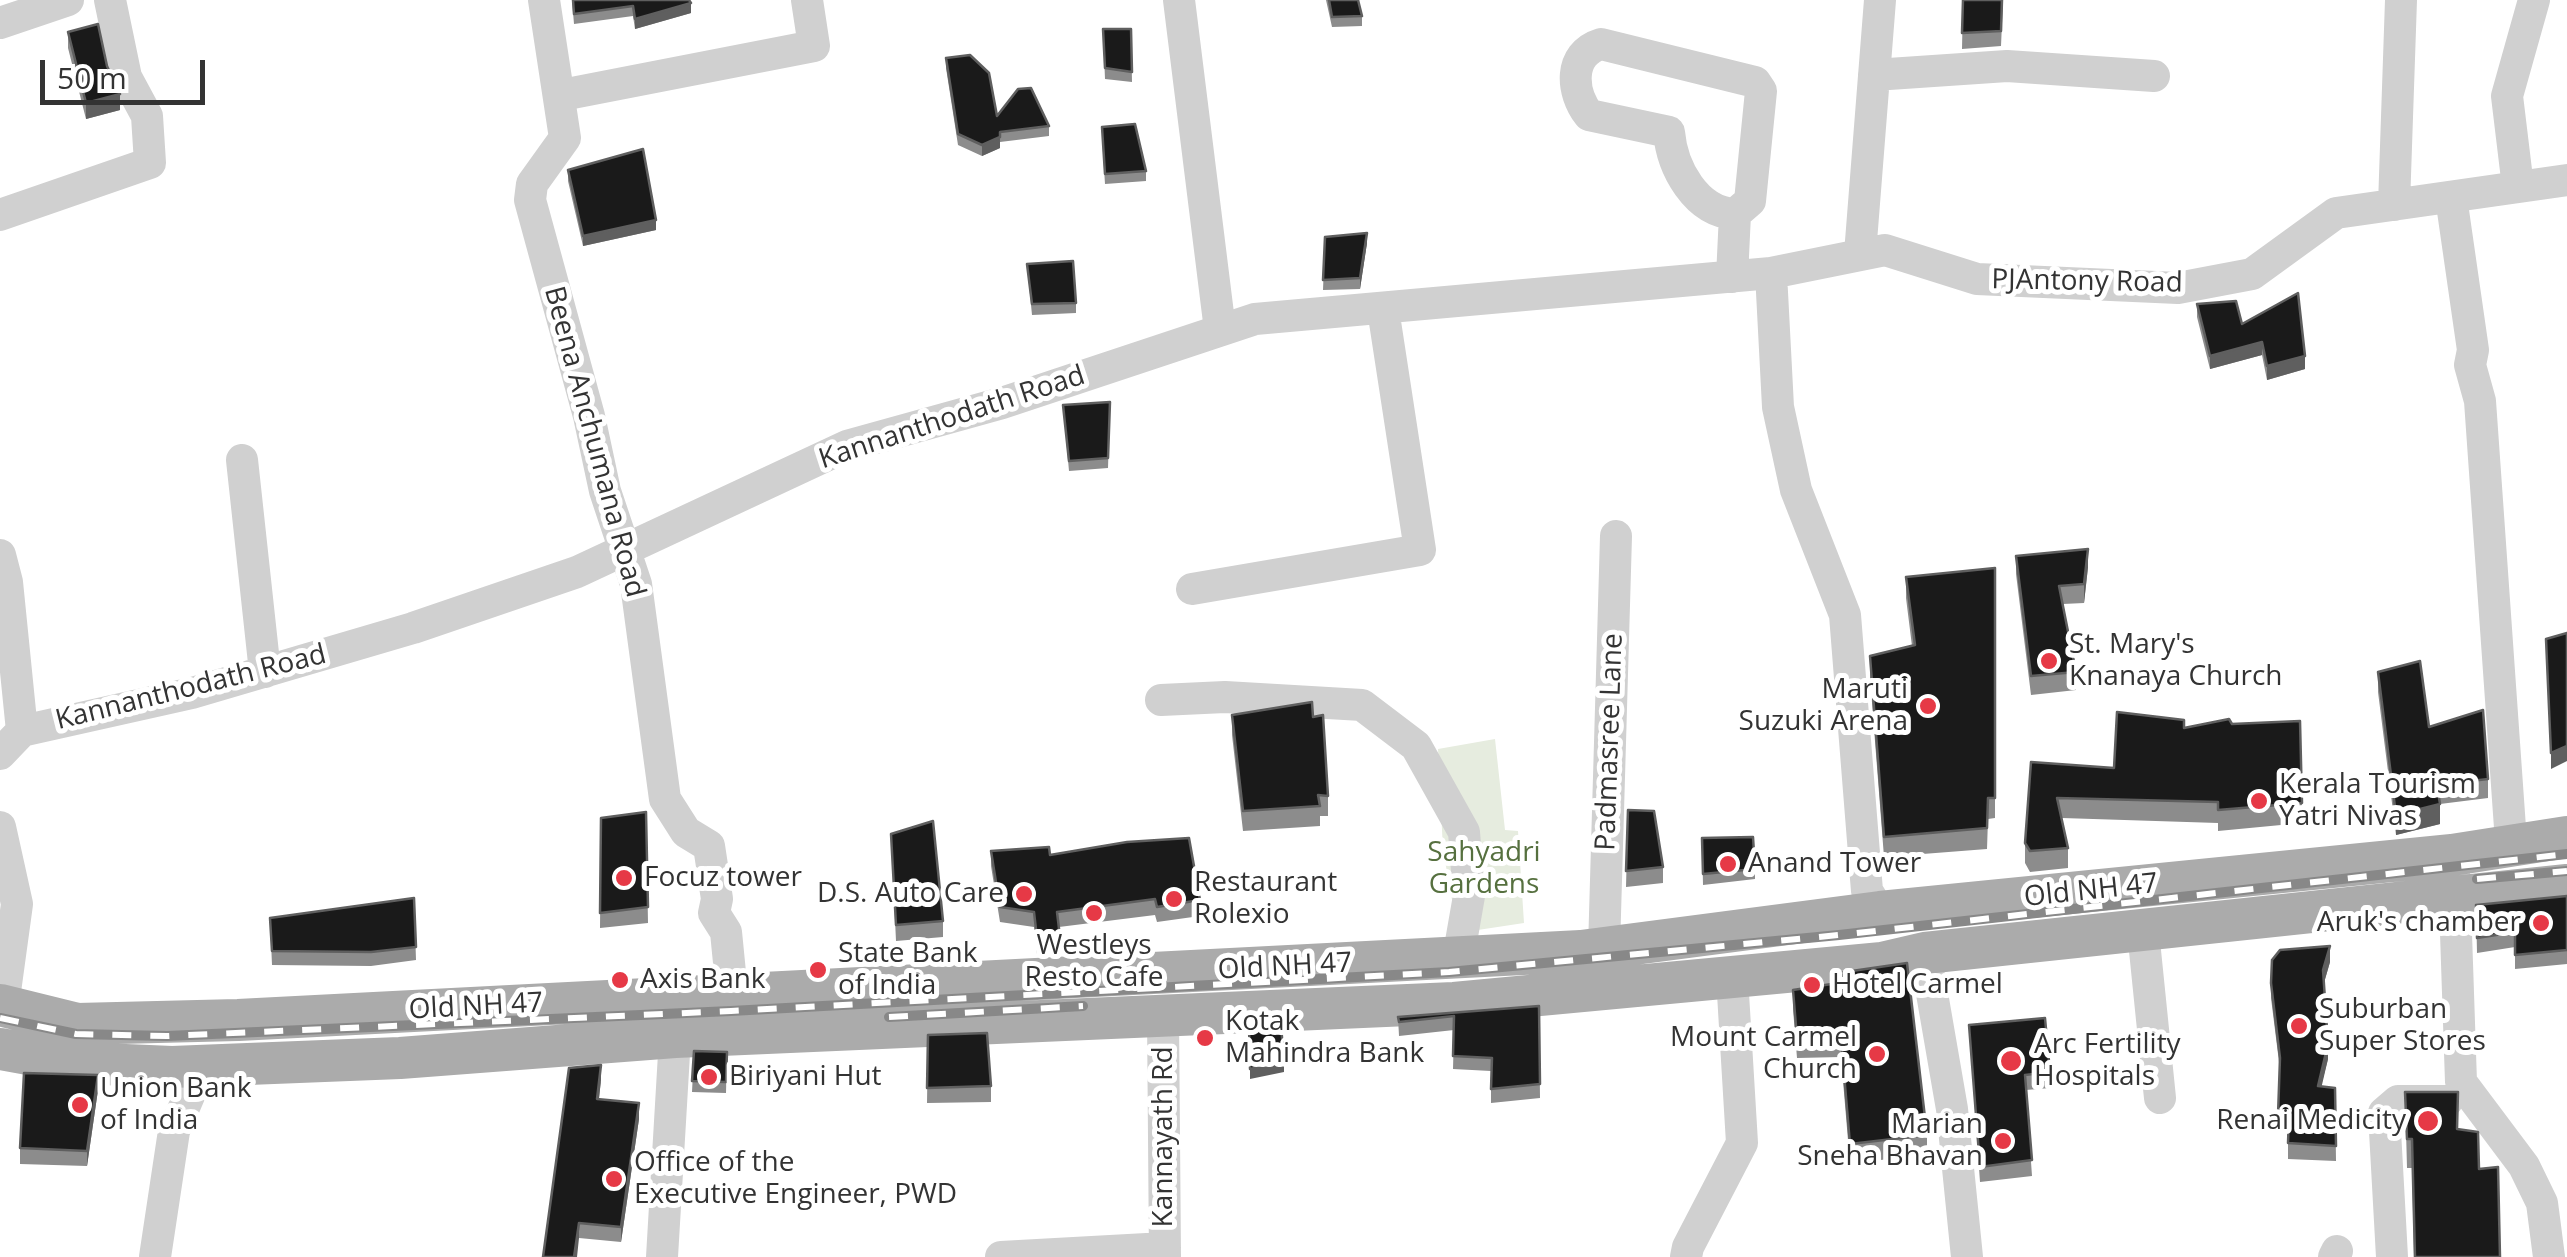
<!DOCTYPE html>
<style>
body{margin:0}
#map{position:relative;width:2567px;height:1257px;overflow:hidden;background:#fff;font-family:"Open Sans",sans-serif}
canvas{display:block}
.scale{position:absolute;left:40px;top:60px;width:165px;height:45px;box-sizing:border-box;border:5px solid #333;border-top:0;padding-left:12px;font-size:30px;line-height:35px;white-space:nowrap;color:#333;-webkit-text-stroke:8px #fff;paint-order:stroke}
</style>
<div id="map">
<canvas width="2567" height="1257"></canvas>
<div class="scale">50 m</div>
</div>
<script>
const ctx = document.querySelector('canvas').getContext('2d');
ctx.lineJoin = 'round';
function fill(path, color) { ctx.fillStyle = color; ctx.fill(path, 'evenodd'); }
function stroke(path, color, width, dash) { ctx.strokeStyle = color; ctx.lineWidth = width; ctx.lineCap = dash ? 'butt' : 'round'; ctx.setLineDash(dash || []); ctx.stroke(path); }
function write(font, color, halo, rows, align = 'center') {
  ctx.font = font + ' "Open Sans",sans-serif'; ctx.lineWidth = 10; ctx.setLineDash([]); ctx.textBaseline = 'middle'; ctx.strokeStyle = halo; ctx.fillStyle = color; for (const [text, x, y, turn = 0] of rows) {
    ctx.save(); ctx.translate(x, y); ctx.rotate((+turn || 0) * Math.PI / 180); ctx.textAlign = isNaN(turn) ? turn : align; if (halo) ctx.strokeText(text, 0, 0); ctx.fillText(text, 0, 0); ctx.restore();
  }
}
fill(new Path2D(`
 M1495 739 1505 830 1518 831 1524 923 1458 933 1443 850 1438 749Z`), '#e6ecdf');
stroke(new Path2D(`
 M544 0 565 138 532 184 530 200 589 416 605 491 636 584 665 799 686 832 709 846 717 899 714 913 726 932 732 993
 M1179 0 1220 330
 M0 23 68 0
 M1874 75 2007 66 2154 76
 M562 95 814 46 807 0
 M2518 187 2507 96 2534 0
 M2451 197 2473 350 2470 365 2480 401 2511 842
 M2394 205 2401 0
 M0 215 150 163 147 116 126 77 110 0
 M1860 254 1880 0
 M1771 273 1778 407 1796 490 1845 615 1867 891 1880 912
 M1732 277 1735 214 1750 201 1761 91 1755 82 1601 44C1568 54 1571 92 1589 115L1669 132C1672 168 1696 212 1735 214
 M242 460 265 672
 M0 555 7 582 22 731
 M1192 589 1420 550 1383 309
 M1161 700 1225 697 1362 705 1416 746 1464 832 1469 896 1458 959
 M0 754 22 731 192 693 413 628 577 572 847 446 1002 403 1255 319 1771 273 1885 250 1977 279 2178 288 2252 274 2336 213 2567 180
 M0 827 17 904 3 1006
 M2454 874 2461 1082 2524 1166 2542 1203 2549 1257
 M2143 931 2160 1098
 M1604 949 1616 536
 M1925 953 1952 1109 1967 1257
 M1163 1016 1165 1257
 M155 1257 174 1131 202 1065
 M662 1257 675 1037
 M1001 1257 1165 1248
 M1686 1257 1688 1247 1742 1143 1732 977
 M2334 1257 2337 1251
 M2392 1257 2384 1113 2398 1101H2447`), '#d0d0d0', 32);
stroke(new Path2D(`
 M0 1005 77 1024 238 1020 1581 951 1880 912 2452 855 2567 837
 M0 1049 78 1063 172 1067 400 1058 675 1037 1454 1003 1882 963 1925 953 2567 885`), '#ababab', 42);
const rail = new Path2D(`
 M2477 879 2567 871
 M889 1017 1083 1006
 M0 1018 76 1034 167 1036 731 1011 1449 972 1839 935 2567 854`);
stroke(rail, '#888', 10);
stroke(rail, '#fff', 6, [19]);
fill(new Path2D(`
 M572 0H689L691 13 635 29 633 16 574 24Z
 M1326 0H1358L1362 16V26L1332 27Z
 M1963 0H2003L2001 46 1962 49Z
 M1103 29H1131L1132 82 1105 79Z
 M68 32 107 66 120 110 86 119 68 48Z
 M946 58 997 116 1049 126V136L1000 142V148L982 156 958 145 946 68Z
 M1102 137 1146 171V181L1105 184Z
 M568 170 656 230 583 246 568 181Z
 M1325 237 1367 243 1360 289 1323 290Z
 M1027 264 1076 303V313L1032 315Z
 M2197 304 2242 324 2305 369 2267 380 2262 355 2210 369 2197 317Z
 M1110 402 1108 468 1069 471 1063 405Z
 M2016 556 2088 567 2084 603 2063 604 2076 672V690L2031 695 2016 574Z
 M1995 568V818L1988 819 1987 849 1884 857 1870 677V656L1912 646 1906 598V577Z
 M2378 672 2429 727 2488 779V798L2440 804V824L2396 835 2378 692Z
 M1232 715 1313 717 1328 796V816H1320V826L1243 831 1232 735Z
 M2232 724 2302 803V823L2218 831V823L2062 818 2068 848V868L2030 872 2025 863V843L2031 762 2114 768 2184 728Z
 M1628 810 1663 867V883L1626 887Z
 M646 812 648 923 600 928 601 818Z
 M891 834 943 921V937L896 941Z
 M1702 838 1755 869V879L1703 885Z
 M991 851 1050 855 1200 900V916L1157 922 1155 915 1059 927 1060 953 1037 954 1034 927 1000 922 991 866Z
 M2567 896V964L2515 969V947L2477 953 2476 905Z
 M414 898 416 960 371 966 272 965 270 918Z
 M2272 960 2330 962 2324 983 2328 1059 2321 1086 2335 1088 2336 1161 2288 1159V1131L2278 1130 2280 1070 2271 998Z
 M1838 983 1927 1135V1154L1850 1164 1841 1057 1797 1058 1793 1009V990Z
 M1539 1006 1540 1098 1491 1103V1071L1453 1069 1454 1030 1399 1036 1398 1017Z
 M1969 1025 2050 1072V1088L2026 1090 2032 1176 1980 1182Z
 M928 1035 991 1086V1102L927 1103Z
 M694 1051 727 1052 726 1093 692 1092Z
 M601 1080 599 1099 639 1119 621 1242 579 1238 543 1257Z
 M98 1090 87 1166 20 1164V1148Z
 M2405 1092 2458 1129 2479 1169 2500 1257H2414L2412 1168H2407Z`), '#8c8c8c');
fill(new Path2D(`
 M691 3V13L635 29V19Z
 M120 94V110L86 119V103Z
 M1000 137V148L982 156V145Z
 M656 220V230L583 246V236Z
 M1367 233V243L1360 289V278Z
 M2262 342V355L2210 369V356Z
 M2305 356V369L2267 380V366Z
 M2088 549V567L2084 603V584Z
 M2567 746V761L2551 769V753Z
 M2440 804V824L2396 835V815Z
 M2330 946V962L2323 986V970Z
 M2328 1044V1059L2318 1102V1086Z
 M1284 1062V1072L1250 1079V1069Z
 M601 1065V1080L597 1115V1099Z
 M98 1075V1090L87 1166V1151Z
 M639 1103V1119L621 1242V1227Z
 M579 1223V1238L577 1257H574Z`), '#5f5f5f');
const building = new Path2D(`
 M573 0H689L691 3 635 19 633 6 574 14Z
 M1329 0H1358L1362 16 1332 17Z
 M1963 0H2002L2001 31 1962 33Z
 M98 24 107 66 120 94 86 103 68 32Z
 M1103 29H1131L1132 72 1105 68Z
 M970 55 989 73 997 116 1018 89 1031 88 1049 126 1000 132V137L982 145 958 134 946 58Z
 M1135 124 1146 171 1105 174 1102 127Z
 M643 149 656 220 583 236 568 170Z
 M1367 233 1360 278 1323 280 1325 237Z
 M1073 261 1076 303 1032 304 1027 264Z
 M2298 293 2305 356 2267 366 2262 342 2210 356 2197 304 2236 301 2242 324Z
 M1110 402 1108 458 1069 461 1063 405Z
 M2088 549 2084 584 2059 586 2076 672 2031 676 2016 556Z
 M1995 568V798H1988L1987 828 1884 837 1870 656 1915 645 1906 577Z
 M2567 633V746L2551 753 2546 639Z
 M2420 661 2429 727 2483 710 2488 779 2437 785 2440 804 2396 815 2378 672Z
 M1312 702 1313 717 1323 715 1328 796 1318 795 1320 806 1243 811 1232 715Z
 M2117 712 2184 720V728L2229 719 2232 724 2300 721 2302 803 2218 810V802L2057 798 2068 848 2030 851 2025 843 2031 762 2114 768Z
 M1628 810 1654 811 1663 867 1626 871Z
 M646 812 648 907 600 913 601 818Z
 M933 821 943 921 896 925 891 834Z
 M1753 837 1755 869 1703 874 1702 838Z
 M1189 838 1200 900 1157 907 1155 899 1057 912 1060 937 1037 938 1034 912 1000 907 991 851 1049 847 1050 855 1127 842Z
 M2567 896V950L2515 955V932L2477 938 2476 905Z
 M414 898 416 947 371 952 272 951 270 918Z
 M2330 946 2323 970 2328 1044 2318 1086 2335 1088 2336 1146 2288 1143 2289 1116 2278 1115 2280 1058 2271 983 2272 960 2280 950Z
 M1907 963 1927 1135 1850 1144 1841 1038H1797L1793 990 1838 983V973Z
 M1539 1006 1540 1084 1491 1089 1492 1058 1453 1056 1454 1016 1399 1022 1398 1017Z
 M2045 1018 2050 1072 2025 1075 2032 1160 1980 1167 1969 1025Z
 M1281 1025 1284 1062 1250 1069 1249 1026Z
 M987 1033 991 1086 927 1088 928 1035Z
 M694 1051 727 1052 726 1082 692 1081Z
 M601 1065 597 1099 639 1103 621 1227 579 1223 574 1257H543L569 1068Z
 M24 1073 98 1075 87 1151 20 1148Z
 M2405 1092H2458L2457 1129 2478 1132 2479 1169 2498 1167 2500 1257H2415L2412 1139H2407Z`);
fill(building, '#1a1a1a');
stroke(building, '#5f5f5f', 2.5);
for (const [x, y, r, color] of [
 [2049,661,10,"#e63946"],
 [1928,706,10,"#e63946"],
 [2259,801,10,"#e63946"],
 [1728,864,10,"#e63946"],
 [624,878,10,"#e63946"],
 [1024,894,10,"#e63946"],
 [1174,899,10,"#e63946"],
 [1094,913,10,"#e63946"],
 [2541,923,10,"#e63946"],
 [818,970,10,"#e63946"],
 [620,980,10,"#e63946"],
 [1812,985,10,"#e63946"],
 [2299,1026,10,"#e63946"],
 [1205,1038,10,"#e63946"],
 [1877,1054,10,"#e63946"],
 [2011,1061,12,"#e63946"],
 [709,1077,10,"#e63946"],
 [80,1105,10,"#e63946"],
 [2428,1121,12,"#e63946"],
 [2003,1141,10,"#e63946"],
 [614,1179,10,"#e63946"]
]) { const dot = new Path2D(); dot.arc(x, y, r, 0, 2 * Math.PI); ctx.fillStyle = color; ctx.fill(dot); stroke(dot, '#fff', 4); }
write('28px', '#333', '#fff', [
 ["PJAntony Road",2087,282,1],
 ["Kannanthodath Road",952,418,-18],
 ["Beena Anchumana Road",594,442,75],
 ["Kannanthodath Road",191,688,-14],
 ["Padmasree Lane",1610,742,-88],
 ["Old NH 47",2091,891,-6],
 ["Old NH 47",1285,967,-3],
 ["Old NH 47",476,1007,-3],
 ["Kannayath Rd",1164,1137,-90]
]);
write('28px', '#333', '#fff', [
 ["St. Mary's",2069,645],
 ["Knanaya Church",2069,677],
 ["Maruti",1908,690,"right"],
 ["Suzuki Arena",1908,722,"right"],
 ["Kerala Tourism",2279,785],
 ["Yatri Nivas",2279,817],
 ["Anand Tower",1748,864],
 ["Focuz tower",644,878],
 ["Restaurant",1194,883],
 ["Rolexio",1194,915],
 ["D.S. Auto Care",1004,894,"right"],
 ["Aruk's chamber",2521,923,"right"],
 ["Westleys",1094,946,"center"],
 ["Resto Cafe",1094,978,"center"],
 ["State Bank",838,954],
 ["of India",838,986],
 ["Axis Bank",640,980],
 ["Hotel Carmel",1832,985],
 ["Suburban",2319,1010],
 ["Super Stores",2319,1042],
 ["Kotak",1225,1022],
 ["Mahindra Bank",1225,1054],
 ["Mount Carmel",1857,1038,"right"],
 ["Church",1857,1070,"right"],
 ["Arc Fertility",2034,1045],
 ["Hospitals",2034,1077],
 ["Biriyani Hut",729,1077],
 ["Union Bank",100,1089],
 ["of India",100,1121],
 ["Renai Medicity",2406,1121,"right"],
 ["Marian",1983,1125,"right"],
 ["Sneha Bhavan",1983,1157,"right"],
 ["Office of the",634,1163],
 ["Executive Engineer, PWD",634,1195]
], 'left');
write('28px', '#56703f', '#fff', [
 ["Sahyadri",1484,853],
 ["Gardens",1484,885]
]);
</script>
